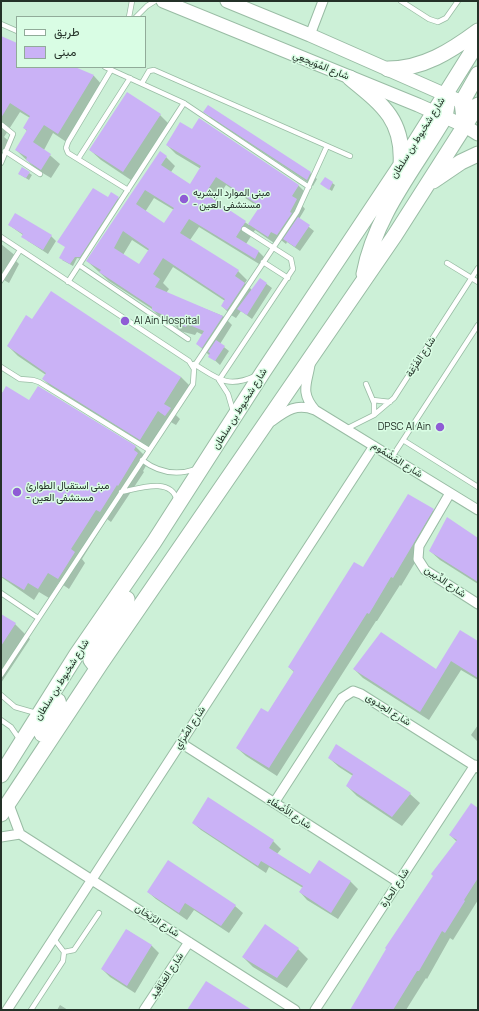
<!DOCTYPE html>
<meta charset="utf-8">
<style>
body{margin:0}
#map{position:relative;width:479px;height:1011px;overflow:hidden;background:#ccf0d7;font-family:Manrope,Vazirmatn,sans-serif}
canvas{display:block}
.frame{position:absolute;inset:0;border:2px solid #243128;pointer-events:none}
.legend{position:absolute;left:16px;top:16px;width:130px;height:52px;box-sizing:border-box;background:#d9fde4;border:1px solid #91ab99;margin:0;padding:5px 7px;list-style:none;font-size:12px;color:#243128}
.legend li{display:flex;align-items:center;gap:8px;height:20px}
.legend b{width:20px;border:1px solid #91ab99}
</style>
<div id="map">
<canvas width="479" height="1011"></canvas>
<div class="frame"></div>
<ul class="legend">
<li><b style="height:5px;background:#fff"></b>طريق</li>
<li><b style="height:11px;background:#cab2f6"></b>مبنى</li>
</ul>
</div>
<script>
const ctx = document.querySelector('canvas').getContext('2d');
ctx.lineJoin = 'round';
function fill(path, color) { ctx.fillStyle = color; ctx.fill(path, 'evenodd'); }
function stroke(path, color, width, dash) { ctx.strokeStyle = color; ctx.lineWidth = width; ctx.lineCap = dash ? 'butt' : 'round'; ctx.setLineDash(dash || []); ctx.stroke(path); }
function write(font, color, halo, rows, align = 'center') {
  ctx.font = font + ' Manrope,Vazirmatn,sans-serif'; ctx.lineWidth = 3; ctx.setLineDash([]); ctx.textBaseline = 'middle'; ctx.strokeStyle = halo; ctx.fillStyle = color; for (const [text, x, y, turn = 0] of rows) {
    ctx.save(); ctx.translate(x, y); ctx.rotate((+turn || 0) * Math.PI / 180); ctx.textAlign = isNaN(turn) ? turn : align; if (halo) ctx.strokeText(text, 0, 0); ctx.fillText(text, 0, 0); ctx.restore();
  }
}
fill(new Path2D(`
 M1 37 17 44V67H72L94 76 103 86 68 143 53 133 44 150 60 164 51 178 36 169 16 150 27 131 24 128 30 118 20 112 4 137 10 142 1 157Z
 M205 111 310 173 317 179 313 186 211 118Z
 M160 115 170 125 134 182 101 160 90 150Z
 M167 145 298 185 307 194 301 204 305 209 299 219 314 231 300 251 287 242 286 244 281 240 277 245 255 230 246 244 259 252 268 261 264 267 199 227 190 240 238 271 247 280 245 283 252 290 260 279 272 288 252 319 241 311 236 318 231 315 222 306 225 301 173 267 163 283 169 289 166 293 223 316 232 325 220 344 229 351 220 365 197 344 203 335 197 332 195 335 180 331 174 324 161 318 152 309 109 281 87 261 166 157 175 166 171 172 190 185 201 169 176 154ZM226 185 260 208 249 225 215 202ZM154 198 174 210 165 224 145 212ZM132 240 149 251 140 266 123 255Z
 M29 173 32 175 29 180 19 174Z
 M325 178 335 185 332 191 324 186Z
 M109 198H118L120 200 82 259 77 258 73 266 62 260Z
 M9 225 51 236 56 241 48 254 28 241 23 235Z
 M1 244 17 257 15 260 19 264 9 283 4 280 1 286Z
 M33 321 181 377 191 387 174 413 180 419 176 425 169 421 150 449 53 389 43 379 46 375 18 356 8 346Z
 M38 387 136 447 146 457 144 460 147 464 143 471 144 472 111 522 107 519 82 559 85 563 69 589 59 582 49 598 39 592 34 600 1 577V392L29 402Z
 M433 510 441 519 401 586 400 585 377 621H376L277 776 246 756 237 748 268 713 294 672 289 667 363 568Z
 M478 539V584L440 560 430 551Z
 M1 615 15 624 30 639 1 683Z
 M478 642V680L461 670 429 720 363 678 354 669 437 670Z
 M478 725V742L471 735Z
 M329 758 410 794 420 803 402 826 357 796 347 786 353 776 339 767Z
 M478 809V900L453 940 450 938 427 979 426 978 406 1010H351L457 842 450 835Z
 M193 823 273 841 281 849 277 854 311 875 350 881 358 889 338 919 307 900 300 892 303 888 269 867 266 873 201 830Z
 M148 892 235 906 243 913 229 933 194 910 187 920 156 899Z
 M127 930 152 946 159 953 135 993 110 977 102 969Z
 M298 949 308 959 287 988 253 967 243 957Z
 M60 1005 68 1010H57Z`), '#0003');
fill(new Path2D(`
 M1 36 17 43V67H75L94 75 58 134 44 125 33 142 51 154 41 170 26 160 27 157 15 150 27 130 23 128 30 116 10 103 1 118Z
 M127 92 161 114 123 172 89 150Z
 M208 105 311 172 307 180 203 112Z
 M199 118 299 185 292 196 297 199 290 212 292 213 277 235 271 232 268 237 248 224 260 206 216 177 205 194 246 221 236 237 259 251 255 259 189 219 180 233 239 270 235 276 245 283 227 310 221 306 225 299 163 258 153 274 160 279 155 287 223 316 202 348 196 344 204 331 187 324 186 327 170 322 172 319 152 310V307L99 272 101 270 86 261 160 151 167 156 161 165 190 184 201 166 166 145 180 122 192 129ZM145 190 174 208 164 223 136 204ZM123 231 149 249 139 264 114 248Z
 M22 167 30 172 26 178 18 174Z
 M325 177 333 182 329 190 320 184Z
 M93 188 108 197 111 192 119 197 80 257H75L70 264 59 258 65 247 57 242Z
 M15 213 52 235 43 250 21 237 23 234 8 225Z
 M298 217 310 225 295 247 283 239Z
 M260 278 267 283 247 315 237 309Z
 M51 291 181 377 164 404 171 408 165 416 158 411 140 440 42 379 46 373 7 346 26 315 32 319Z
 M216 340 225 346 215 361 208 357 210 353 208 352Z
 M6 386 29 400 38 386 136 446 134 450 138 453 118 486 117 485 100 512 96 510 71 549 75 552 58 579 48 573 38 589 28 583 24 590 1 576V395Z
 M408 494 434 509 393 578 391 577 369 614 367 613 269 768 236 748 261 708 268 712 294 671 288 667 354 562 363 567Z
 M447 517 478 538V582L429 551Z
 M1 614 16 623 1 646Z
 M460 630 478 641V678L451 661 420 712 353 669 381 632 436 669Z
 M336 744 411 793 392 817 346 786 353 774 328 758Z
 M208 797 274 840 269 848 310 874 319 860 351 881 331 913 299 892 303 886 261 861 258 866 192 823Z
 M471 803 478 808V878L464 900 465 901 445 933 442 931 419 971H417L393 1010H350L386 949 385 948 433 876 431 874 457 840 449 835Z
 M168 860 236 905 221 926 185 903 179 913 147 892Z
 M265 924 299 948 277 978 242 957Z
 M126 929 152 945 127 986 101 969Z
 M206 981 252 1010H187Z`), '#cab2f6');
const lane = new Path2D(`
 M401 1 429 19 438 22 446 18 458 1
 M129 17 132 1
 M136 17 147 6 155 1
 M1 24 17 31
 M105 67 184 103 309 187
 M111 70 68 142 66 148 68 153 128 190
 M142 83 149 71 154 70 350 156
 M5 151 40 174
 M78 159 130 78
 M1 163 13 134 2 125
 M1 237 189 361 194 369 193 384 1 675
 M263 262 288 278
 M447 263 478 282
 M79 265 188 339
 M1 280 20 250
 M68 282 184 103
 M194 364C217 378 227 389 255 376
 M195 365 297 212 327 146
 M1 367 20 379 33 380 39 382 149 450
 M219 380 293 269 291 259 244 229
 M219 380 228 394 233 411
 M366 384 374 403V415
 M373 400 390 402
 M346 429 374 415 394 398 478 268
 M403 440 478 487
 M392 457 478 325
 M142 460C159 473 176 476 196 469
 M121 492C137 489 172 476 177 501
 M1 593 38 618
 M1 695 15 707 36 713
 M1 720 11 727 20 740
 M64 952 74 950 99 913
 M31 1010 63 961 64 952 54 939`);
const street = new Path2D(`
 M310 35 323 1
 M310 365C307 384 300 392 315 410
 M272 421C287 410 297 403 315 410L478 510
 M450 493 419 546 418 559 425 570 478 604
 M181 743 398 882
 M8 802 20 834 295 1010
 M274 803 342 698 353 691 361 694 478 768
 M1 837 20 834
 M7 1010 374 446
 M144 1010 189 942
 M315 1010 475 765`);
const secondary = new Path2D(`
 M163 1 418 105 465 126 478 134
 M227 1 310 35 471 106`);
const primary = new Path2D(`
 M388 69C423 69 451 51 478 31
 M350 78C382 104 404 120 401 165
 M465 126 462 102 478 74
 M433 181 461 162 478 154
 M364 274C375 215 415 168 445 117L447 105 445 94
 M101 663 94 664 91 660 92 657 127 599
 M42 734 59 705 58 701 54 699 48 703
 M1 775 77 654 154 542 263 372 401 165 478 42
 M1 814 101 663 395 235 478 105`);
stroke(lane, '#99bca4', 6);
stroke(street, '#99bca4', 11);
stroke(secondary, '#99bca4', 15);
stroke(primary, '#99bca4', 17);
stroke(lane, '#fff', 4.5);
stroke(street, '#fff', 9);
stroke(secondary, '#fff', 13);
stroke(primary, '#fff', 15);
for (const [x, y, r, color] of [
 [184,199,5,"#8f5cd5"],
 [125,321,5,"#8f5cd5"],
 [440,427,5,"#8f5cd5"],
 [17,492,5,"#8f5cd5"]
]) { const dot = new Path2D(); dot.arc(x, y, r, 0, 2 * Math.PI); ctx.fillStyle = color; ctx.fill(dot); stroke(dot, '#d9fde4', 1.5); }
write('10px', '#243128', '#d9fde4', [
 ["شارع المُوَيجعِي",321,66,22],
 ["شارع شخبوط بن سلطان",418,138,-58],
 ["شارع الفَزْعَة",421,357,-57],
 ["شارع شخبوط بن سلطان",240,409,-58],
 ["شارع المَشْمُوم",397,460,32],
 ["شارع الدِّيين",445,582,34],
 ["شارع شخبوط بن سلطان",62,680,-58],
 ["شارع الجدوى",388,710,32],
 ["شارع الصِّرَاي",190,728,-57],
 ["شارع الأَصْفَاء",289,813,33],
 ["شارع الحارة",395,888,-57],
 ["شارع الرَّيْحَان",157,921,33],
 ["شارع العَنَاقِيد",167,976,-57]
]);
write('10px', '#243128', '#d9fde4', [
 ["مبنى الموارد البشريه",193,193],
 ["- مستشفى العين",193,205],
 ["Al Ain Hospital",134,321],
 ["DPSC Al Ain",431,427,"right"],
 ["مبنى استقبال الطوارئ",26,486],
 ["- مستشفى العين",26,498]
], 'left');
</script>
